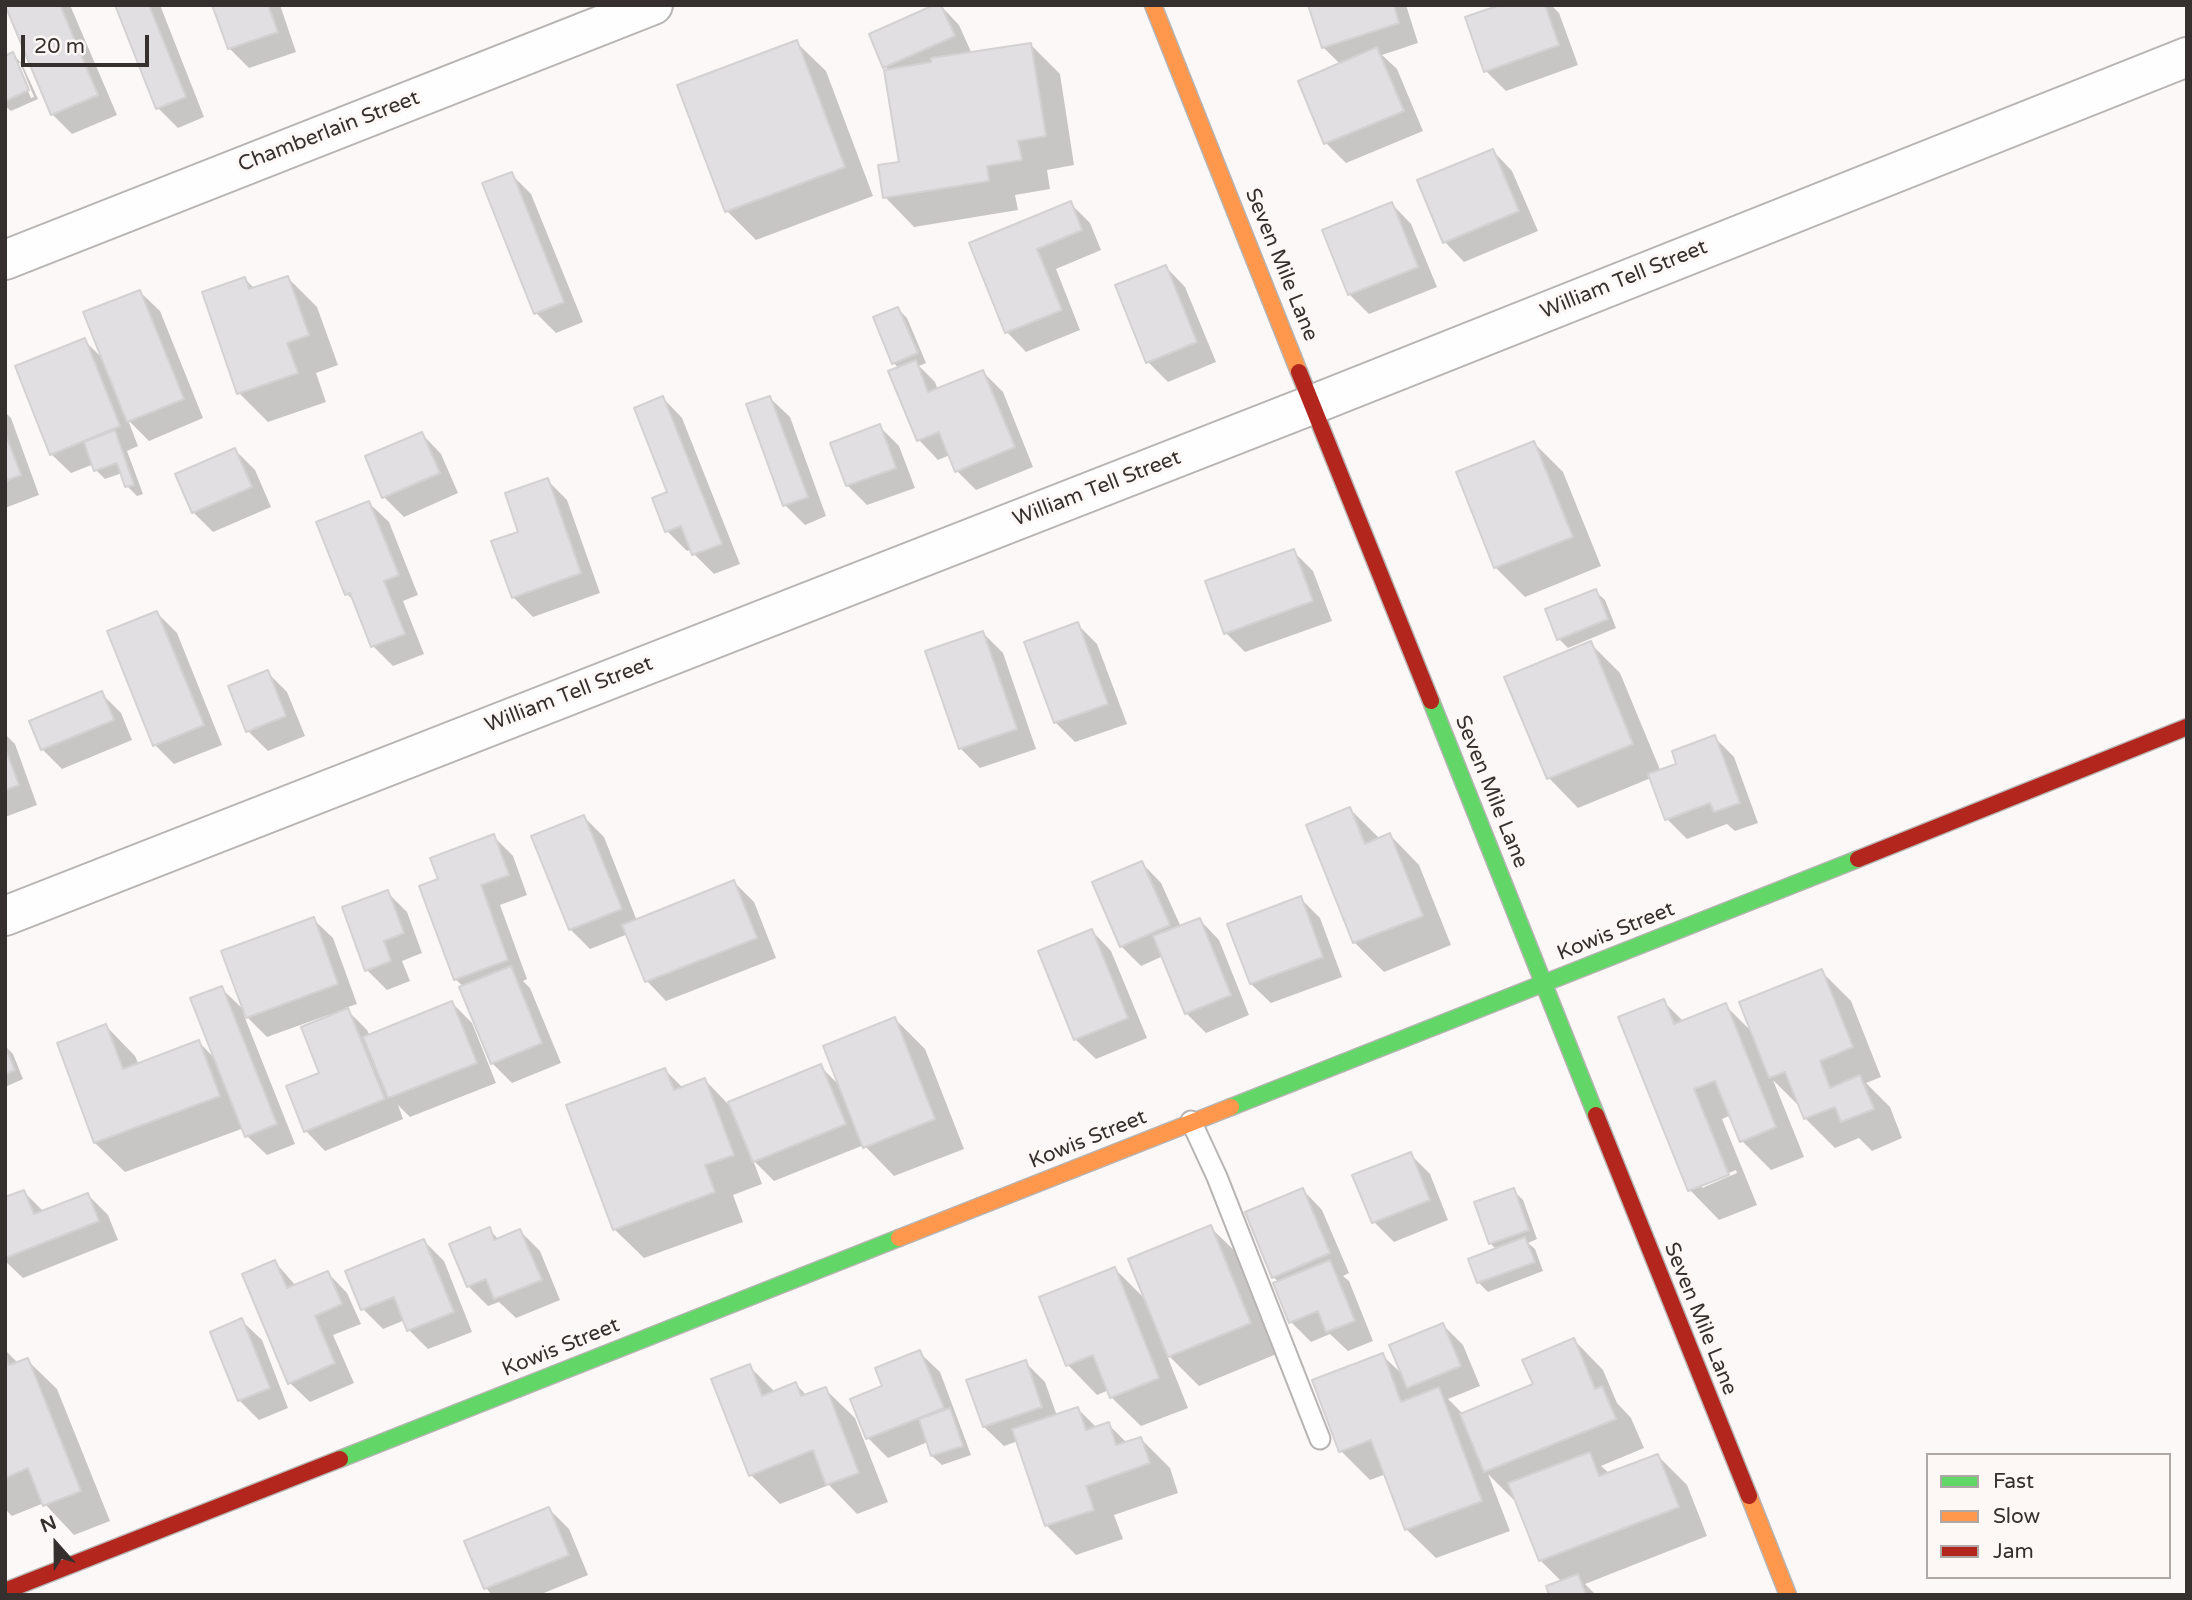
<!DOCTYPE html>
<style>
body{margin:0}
#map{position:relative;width:2192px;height:1600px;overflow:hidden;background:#fbf8f7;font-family:"Varela Round",sans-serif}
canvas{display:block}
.frame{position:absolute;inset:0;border:7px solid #35302e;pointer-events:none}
.legend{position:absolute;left:1926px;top:1453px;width:245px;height:126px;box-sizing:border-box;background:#fdf7f5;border:2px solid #ada7a5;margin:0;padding:9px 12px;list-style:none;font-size:21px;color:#35302e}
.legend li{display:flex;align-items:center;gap:14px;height:35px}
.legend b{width:35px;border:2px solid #ada7a5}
.north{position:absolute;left:21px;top:1509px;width:70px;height:70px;-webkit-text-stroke:5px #fdf7f5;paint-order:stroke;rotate:339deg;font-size:19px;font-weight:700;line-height:28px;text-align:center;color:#35302e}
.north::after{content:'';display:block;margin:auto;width:24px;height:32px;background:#35302e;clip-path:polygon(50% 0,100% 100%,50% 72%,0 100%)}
.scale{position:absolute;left:21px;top:35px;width:128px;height:32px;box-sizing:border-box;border:4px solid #35302e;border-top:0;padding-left:9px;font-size:21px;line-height:24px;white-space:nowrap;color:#35302e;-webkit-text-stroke:5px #fdf7f5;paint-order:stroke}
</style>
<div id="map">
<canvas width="2192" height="1600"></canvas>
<div class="frame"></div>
<ul class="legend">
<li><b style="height:9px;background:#63d668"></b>Fast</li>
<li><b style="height:9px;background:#ff974d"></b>Slow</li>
<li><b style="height:9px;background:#b3261e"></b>Jam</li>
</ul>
<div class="north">N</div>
<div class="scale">20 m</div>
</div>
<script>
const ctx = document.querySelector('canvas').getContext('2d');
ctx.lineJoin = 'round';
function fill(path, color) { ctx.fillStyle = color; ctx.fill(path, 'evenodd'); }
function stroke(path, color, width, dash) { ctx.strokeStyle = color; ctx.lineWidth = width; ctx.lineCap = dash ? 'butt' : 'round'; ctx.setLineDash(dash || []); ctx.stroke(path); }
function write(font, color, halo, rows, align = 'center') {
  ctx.font = font + ' "Varela Round",sans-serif'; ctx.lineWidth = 6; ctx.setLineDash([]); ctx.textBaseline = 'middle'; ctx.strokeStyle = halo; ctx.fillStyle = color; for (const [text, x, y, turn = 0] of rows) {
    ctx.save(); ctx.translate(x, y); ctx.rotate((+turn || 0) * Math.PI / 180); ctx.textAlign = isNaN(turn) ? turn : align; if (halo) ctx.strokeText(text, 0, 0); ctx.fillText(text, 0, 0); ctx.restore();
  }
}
fill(new Path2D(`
 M7 5H70L117 115 72 134 52 114Z
 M117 5H160L204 117 178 128 158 108Z
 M214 5H280L296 52 249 68 229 48Z
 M940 5 959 25 972 54 1030 44 1060 74 1074 165 1047 170 1050 189 1015 195 1018 210 914 227 885 197 901 163 889 71 885 66Z
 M1309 5H1406L1418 43 1382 55 1397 69 1423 131 1346 163 1326 143 1341 65 1323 47Z
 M1505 5H1551L1559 13 1578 65 1506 91 1486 71Z
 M796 42 826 71 873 196 756 240 727 211Z
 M13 54 22 64 38 99 11 111 5 106V58ZM16 63H20L34 97 31 98Z
 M1493 151 1512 171 1538 231 1464 262 1445 242Z
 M511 174 531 194 583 322 556 333 536 313Z
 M1070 203 1090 223 1101 250 1056 269 1080 330 1026 352 1007 332 971 244Z
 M1392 204 1411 224 1437 287 1369 314 1349 294Z
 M1166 267 1185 287 1216 362 1168 382 1148 362Z
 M288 278 317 307 338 365 316 373 326 402 268 422 239 393 245 279 255 289Z
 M140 292 160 311 203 418 149 441 128 420 138 446 127 451 143 494 137 496 127 486 122 473 105 479 96 470 94 464 71 473 51 454 84 340 104 360Z
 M898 309 907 318 926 363 919 366 935 382 938 390 983 372 1003 392 1033 467 976 490 957 471 950 455 938 460 919 440 899 369 894 363Z
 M663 398 682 418 740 564 714 574 694 554 692 549 687 551 667 531 654 499 670 493Z
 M770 398 790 417 826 516 805 525 785 505Z
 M5 412 11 418 39 495 5 508Z
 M879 426 899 446 915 488 867 505 847 485Z
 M422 434 441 454 458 493 404 517 384 497Z
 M1534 443 1563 472 1601 566 1525 597 1495 567Z
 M235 450 255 470 271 507 213 532 193 512Z
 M547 480 567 500 600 593 533 617 513 597 520 533Z
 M369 503 389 522 418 595 403 601 424 654 393 666 373 646 356 603 347 594Z
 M1293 551 1313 571 1332 621 1245 652 1226 633Z
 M1595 591 1605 600 1616 628 1568 648 1559 639Z
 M157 613 177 633 222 745 174 764 155 745Z
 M1077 624 1097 644 1127 724 1075 742 1055 722Z
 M983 633 1003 653 1036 749 980 768 960 748Z
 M1590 643 1620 673 1661 772 1678 765 1714 737 1734 757 1758 823 1735 831 1727 824 1687 839 1667 819 1651 778 1578 808 1549 778Z
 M267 672 287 692 305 736 268 751 248 731Z
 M101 693 121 713 132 740 62 769 42 749Z
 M5 734 15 744 37 805 5 817Z
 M1350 809 1380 839 1390 835 1419 865 1451 945 1384 972 1354 942Z
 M584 817 604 837 637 921 734 882 754 902 776 958 666 1001 647 981 628 934 590 949 570 929Z
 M493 836 513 856 527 895 500 905 527 979 523 981 530 988 561 1063 512 1083 492 1063 464 987 455 979 441 880Z
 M1142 863 1161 883 1181 927 1200 920 1219 940 1249 1015 1206 1033 1186 1013 1163 956 1141 966 1121 946Z
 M387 892 407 912 422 953 402 961 410 981 387 990 367 970Z
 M1300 898 1320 918 1342 977 1271 1003 1251 984Z
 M313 919 333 938 357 1004 345 1008 367 1030 370 1036 452 1003 472 1023 496 1083 410 1117 398 1105 403 1119 325 1151 306 1131 322 1074 328 1015 267 1037 243 1013 295 1144 267 1155 247 1136 244 1128 125 1172 95 1143 106 1026 135 1056 139 1065 199 1042 217 1061 221 988 246 1012Z
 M1092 931 1111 951 1147 1038 1096 1059 1076 1040 1040 952Z
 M1821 971 1851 1001 1881 1077 1866 1083 1890 1107 1902 1138 1872 1151 1859 1138 1835 1148 1805 1118 1800 1107 1773 1080 1804 1157 1771 1170 1742 1141 1731 1115 1722 1119 1757 1205 1719 1220 1690 1190 1663 1001 1684 1022 1725 1005 1752 1032ZM1736 1170 1737 1173 1702 1188V1184Z
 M895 1019 925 1049 964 1149 894 1176 864 1145 774 1181 753 1160 762 1184 733 1195 743 1222 644 1258 614 1229 665 1070 683 1088 705 1080 728 1104 820 1066 841 1087Z
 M5 1046 13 1054 23 1079 5 1087Z
 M1410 1154 1430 1174 1448 1220 1394 1242 1374 1222Z
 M1303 1190 1322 1210 1349 1273 1343 1276 1349 1281 1373 1341 1348 1351 1330 1334 1311 1342 1291 1322 1275 1284 1279 1282 1273 1277Z
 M1513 1190 1523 1200 1537 1239 1528 1243 1535 1249 1543 1271 1488 1292 1478 1282 1497 1250 1490 1243Z
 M24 1192 44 1212 88 1195 108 1215 118 1240 23 1278 5 1261V1199Z
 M1210 1227 1240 1256 1279 1353 1199 1386 1166 1353 1188 1408 1141 1426 1111 1397 1109 1390 1097 1395 1068 1365 1115 1269 1147 1301Z
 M489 1229 499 1240 520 1231 540 1251 560 1300 516 1318 499 1302 488 1306 468 1286Z
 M424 1241 444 1261 472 1332 428 1349 409 1330 405 1320 383 1329 363 1309 347 1272Z
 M275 1262 296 1286 328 1273 347 1293 361 1324 333 1335 354 1383 310 1402 290 1383Z
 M242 1321 262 1340 288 1408 259 1420 239 1400Z
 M1443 1325 1463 1345 1480 1386 1448 1399 1464 1415 1535 1385 1574 1340 1603 1370 1617 1403 1631 1418 1644 1448 1601 1466 1610 1474 1658 1456 1687 1485 1707 1536 1585 1584 1596 1595H1551L1562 1582 1540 1560 1515 1501 1488 1474 1510 1531 1436 1558 1406 1529 1386 1474 1370 1480 1341 1451 1382 1355 1404 1376Z
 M5 1350 18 1363 27 1360 57 1389 110 1521 74 1535 44 1503 12 1516 5 1509Z
 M920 1353 940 1372 971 1455 942 1465 932 1456 928 1442 888 1458 868 1438 884 1387Z
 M1025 1362 1045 1382 1057 1416 1078 1409 1097 1428 1108 1424 1127 1443 1141 1439 1170 1468 1178 1493 1114 1515 1123 1539 1076 1555 1046 1525 1018 1441 1004 1446 984 1427Z
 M749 1366 776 1393 796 1384 807 1396 825 1389 855 1418 888 1502 857 1514 829 1485 780 1504 751 1475Z
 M549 1509 569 1529 588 1575 539 1595H492L486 1588 467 1542Z`), '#0003');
const building = new Path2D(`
 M5 5H60L98 95 51 115Z
 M115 5H149L186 97 156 109Z
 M212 5H268L278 32 228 49Z
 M934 5H941L955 36 883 68 869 34Z
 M1308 5H1394L1399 23 1322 48Z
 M1500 5H1545L1559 45 1484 72 1465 17Z
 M797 40 845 167 725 212 677 85Z
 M1031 43 1046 136 1018 141 1022 160 987 166 989 181 883 198 878 165 899 162 884 70 931 62V58Z
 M1377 47 1404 111 1324 144 1298 81Z
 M13 52 29 90 5 101V56Z
 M1493 149 1519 211 1443 243 1417 180Z
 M512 172 564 302 534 314 482 183Z
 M1071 201 1082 230 1037 249 1062 310 1005 333 969 243Z
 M1392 202 1418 267 1348 295 1322 230Z
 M1166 265 1197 342 1146 363 1115 285Z
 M288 276 309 335 287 343 298 373 237 394 202 292 245 277 249 289Z
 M140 290 184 399 127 422 83 312Z
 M898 307 918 353 892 364 873 317Z
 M85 338 120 426 50 455 15 366Z
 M916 360 928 392 983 370 1015 447 955 472 939 432 917 441 888 371Z
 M663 396 722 544 692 555 681 526 665 532 652 498 667 492 634 408Z
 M770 396 808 497 783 506 746 404Z
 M880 424 896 468 846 486 830 443Z
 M115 430 134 485 125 487 117 463 94 471 84 442Z
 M422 432 440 473 382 498 365 456Z
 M5 433 21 475 5 481Z
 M1534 441 1573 537 1494 568 1456 472Z
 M235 448 252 487 192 513 175 474Z
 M548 478 581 573 512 598 491 541 518 532 505 493Z
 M369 501 399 575 384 581 405 634 371 647 350 593 345 595 316 522Z
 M1294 549 1313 601 1224 634 1205 581Z
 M1596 589 1608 619 1557 640 1545 609Z
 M157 611 204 725 153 746 107 631Z
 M1078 622 1108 704 1054 723 1024 642Z
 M983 631 1017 729 959 749 925 651Z
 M1591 641 1633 744 1547 779 1504 677Z
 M268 670 286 716 246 732 228 686Z
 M102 691 114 720 41 750 29 721Z
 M1715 735 1740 803 1714 812 1710 803 1665 820 1648 774 1676 764 1672 751Z
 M5 748 19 785 5 790Z
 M1350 807 1365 844 1390 833 1423 916 1353 943 1306 825Z
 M584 815 622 909 569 930 531 836Z
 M494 834 509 875 481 885 508 960 454 980 419 886 438 879 430 858Z
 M1142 861 1170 925 1120 947 1092 882Z
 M734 880 757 938 645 982 622 925Z
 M388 890 404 933 384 941 391 961 365 971 342 907Z
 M1301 896 1323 957 1250 984 1227 924Z
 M314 917 338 984 246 1018 221 951Z
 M1200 918 1231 995 1185 1014 1153 936Z
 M1092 929 1128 1018 1074 1040 1038 951Z
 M511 966 542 1043 491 1064 459 987Z
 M1822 969 1853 1047 1820 1061 1830 1088 1860 1075 1874 1109 1841 1122 1835 1107 1804 1119 1785 1072 1769 1078 1739 1002Z
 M222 986 277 1124 245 1137 190 998Z
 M1664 999 1674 1024 1726 1003 1776 1127 1740 1142 1715 1081 1694 1089 1729 1175 1688 1191 1618 1017Z
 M452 1001 477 1063 388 1098 363 1037Z
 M348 1008 385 1099 304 1132 286 1086 319 1073 301 1027Z
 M895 1017 935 1119 863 1148 823 1046Z
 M106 1024 123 1069 199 1040 220 1096 94 1143 57 1043Z
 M5 1046 15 1070 5 1074Z
 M821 1064 846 1124 753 1162 728 1102Z
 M665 1068 674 1090 705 1078 734 1155 705 1165 715 1192 613 1230 566 1105Z
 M1411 1152 1430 1200 1372 1223 1352 1175Z
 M1303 1188 1330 1253 1272 1278 1245 1212Z
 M1514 1188 1529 1230 1489 1244 1474 1202Z
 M24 1190 34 1214 88 1193 99 1221 5 1258V1197Z
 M1211 1225 1251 1323 1168 1357 1128 1259Z
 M490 1227 494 1240 520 1229 542 1280 494 1299 486 1279 467 1287 449 1244Z
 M1525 1237 1535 1262 1477 1283 1468 1259Z
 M424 1239 454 1312 407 1331 394 1297 361 1310 345 1271Z
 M275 1260 287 1288 328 1271 342 1304 315 1316 335 1363 288 1384 242 1274Z
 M1330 1260 1355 1321 1326 1332 1318 1311 1289 1323 1273 1283Z
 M1115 1267 1159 1378 1110 1398 1093 1355 1066 1366 1039 1297Z
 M242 1318 270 1388 238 1401 210 1332Z
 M1443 1323 1461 1366 1407 1388 1389 1345Z
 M1574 1338 1595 1389 1602 1386 1616 1419 1484 1472 1460 1414 1533 1384 1522 1360Z
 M920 1350 944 1408 866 1439 850 1399 882 1386 875 1368Z
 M1383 1353 1401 1402 1439 1387 1482 1501 1405 1530 1371 1440 1339 1452 1312 1380Z
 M5 1354 9 1365 28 1358 81 1491 43 1506 28 1468 5 1478Z
 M1026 1360 1042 1407 983 1427 966 1380Z
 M750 1364 762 1396 796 1382 801 1396 826 1387 859 1473 826 1485 813 1450 749 1476 711 1379Z
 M1078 1407 1086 1430 1109 1422 1116 1445 1141 1437 1150 1463 1086 1486 1094 1510 1045 1526 1012 1429Z
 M950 1408 963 1446 931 1456 919 1419Z
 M1590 1452 1599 1476 1658 1454 1679 1507 1539 1561 1508 1483Z
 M549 1507 569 1555 484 1589 464 1541Z
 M1578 1574 1586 1595H1549L1546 1586Z`);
fill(building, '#e2dfe3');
stroke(building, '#d3d1d2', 2);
const lane = new Path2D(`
 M1191 1121 1217 1177 1320 1439`);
const street = new Path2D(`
 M5 260 653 5
 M5 916 1314 404 2187 57`);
const fast = new Path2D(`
 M1431 701 1596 1115
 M1231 1107 1858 859
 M340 1459 899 1238`);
const slow = new Path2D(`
 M1153 5 1299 372
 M899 1238 1231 1107
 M1749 1496 1788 1595`);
const jam = new Path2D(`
 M1299 372 1431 701
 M1858 859 2187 727
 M1596 1115 1749 1496
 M5 1591 340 1459`);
stroke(lane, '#b7b4b3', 23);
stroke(street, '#b7b4b3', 42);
stroke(fast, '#b7b4b3', 19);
stroke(slow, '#b7b4b3', 19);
stroke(jam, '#b7b4b3', 19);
stroke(lane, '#fefefe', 19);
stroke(street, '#fefefe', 38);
stroke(fast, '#63d668', 16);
stroke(slow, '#ff974d', 16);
stroke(jam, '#b3261e', 16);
write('21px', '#35302e', '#fdf7f5', [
 ["Chamberlain Street",329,132,-21],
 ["Seven Mile Lane",1281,265,68],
 ["William Tell Street",1624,280,-22],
 ["William Tell Street",1097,489,-21],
 ["William Tell Street",569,695,-21],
 ["Seven Mile Lane",1491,792,68],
 ["Kowis Street",1616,932,-22],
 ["Kowis Street",1088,1140,-22],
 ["Seven Mile Lane",1700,1319,68],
 ["Kowis Street",561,1348,-22]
]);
</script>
